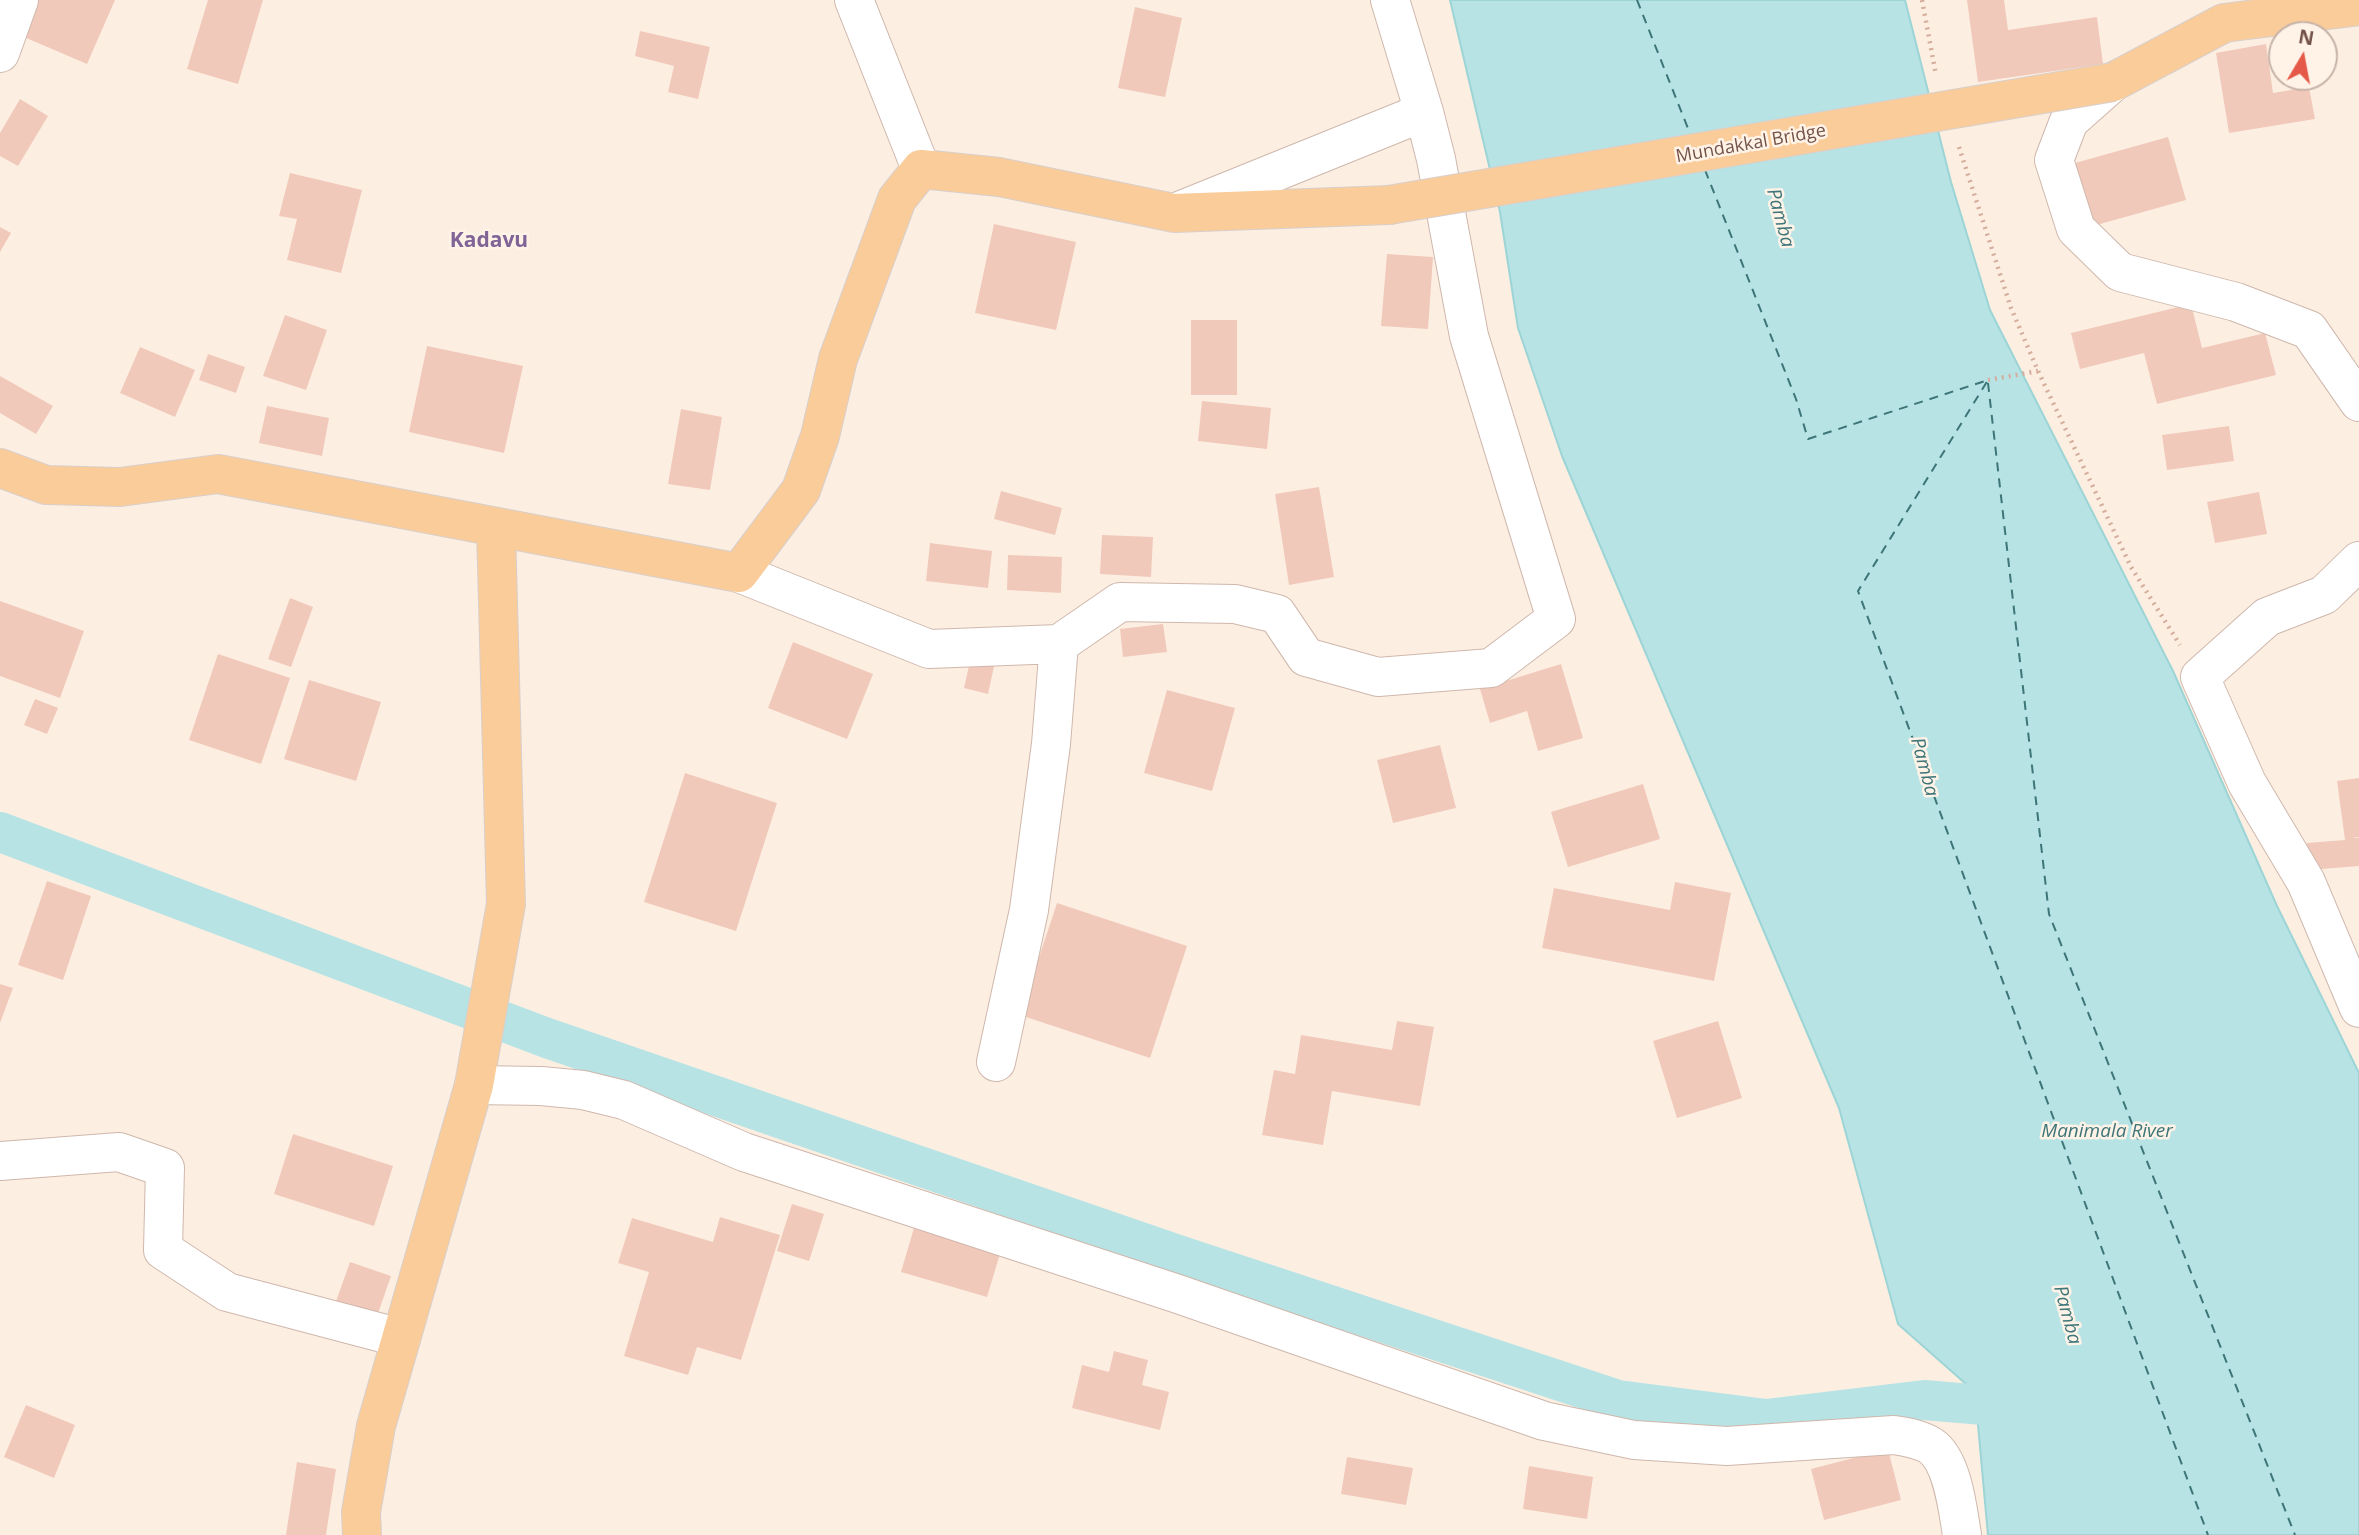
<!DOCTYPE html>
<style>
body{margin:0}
#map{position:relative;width:2359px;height:1535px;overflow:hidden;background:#fcefe2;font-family:"Open Sans",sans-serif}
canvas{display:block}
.north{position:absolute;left:2268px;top:21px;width:70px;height:70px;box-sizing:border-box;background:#fff3e8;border:2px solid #c7b3a8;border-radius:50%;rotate:10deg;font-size:19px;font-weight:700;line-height:28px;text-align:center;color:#735349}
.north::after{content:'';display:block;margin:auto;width:24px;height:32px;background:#e55948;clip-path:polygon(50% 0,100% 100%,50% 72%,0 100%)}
</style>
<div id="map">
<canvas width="2359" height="1535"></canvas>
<div class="north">N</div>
</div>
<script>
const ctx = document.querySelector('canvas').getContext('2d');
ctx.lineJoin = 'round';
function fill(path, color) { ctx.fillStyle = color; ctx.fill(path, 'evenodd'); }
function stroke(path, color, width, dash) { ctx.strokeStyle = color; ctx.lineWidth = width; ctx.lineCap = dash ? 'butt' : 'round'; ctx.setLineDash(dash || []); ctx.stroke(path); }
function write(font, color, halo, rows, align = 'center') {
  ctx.font = font + ' "Open Sans",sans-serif'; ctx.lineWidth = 5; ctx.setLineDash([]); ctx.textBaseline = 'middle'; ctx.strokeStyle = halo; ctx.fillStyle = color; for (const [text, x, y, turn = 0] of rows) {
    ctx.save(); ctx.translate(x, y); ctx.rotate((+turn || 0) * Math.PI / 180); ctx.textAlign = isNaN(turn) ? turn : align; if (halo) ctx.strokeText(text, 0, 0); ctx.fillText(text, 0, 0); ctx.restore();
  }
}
const water = new Path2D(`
 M1450 0H1905L1951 182 1990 310 2173 671 2277 906 2359 1073V1535H1988L1975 1392 1898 1324 1839 1108 1562 456 1518 328 1500 212Z`);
fill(water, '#b7e3e5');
stroke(water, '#9dd4d6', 2);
stroke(new Path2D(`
 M0 832 547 1038 1178 1255 1618 1400 1766 1419 1924 1400 2030 1409`), '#b7e3e5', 40);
stroke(new Path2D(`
 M1637 0 1691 136
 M1705 170 1796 399 1808 439 1988 380 1858 591 2208 1535
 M1988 383 2049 914 2295 1535`), '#3d7578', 2, [9, 7]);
fill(new Path2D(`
 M23 0H115L87 64 10 31Z
 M208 0H263L238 84 187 69Z
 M1967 0H2004L2008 30 2097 17 2103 64 1978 82Z
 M1135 7 1182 18 1165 97 1118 88Z
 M640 31 710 47 698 99 668 92 674 66 635 56Z
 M2266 44 2273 93 2309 87 2315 119 2229 133 2216 53Z
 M20 99 48 116 18 166 0 156V133Z
 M2168 137 2186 200 2093 226 2075 163Z
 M290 173 362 190 341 273 287 260 297 219 279 216Z
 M994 224 1076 242 1056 330 975 313Z
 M0 227 11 233 0 252Z
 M1387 254 1433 257 1428 329 1381 326Z
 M2191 304 2202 348 2265 333 2276 375 2157 404 2144 353 2080 369 2071 333Z
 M285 315 327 330 306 390 263 376Z
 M1191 320H1237V395H1191Z
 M427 346 523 366 504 453 409 432Z
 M140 347 195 370 175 417 120 393Z
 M208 354 245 367 236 393 199 380Z
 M0 376 53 406 36 434 0 413Z
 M1202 401 1271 408 1267 449 1198 441Z
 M267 406 329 418 322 456 259 443Z
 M681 409 722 417 710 490 668 484Z
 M2229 426 2234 461 2167 470 2162 435Z
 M1319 487 1334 577 1289 585 1275 494Z
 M1001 491 1062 508 1055 535 994 519Z
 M2259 492 2267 534 2215 543 2207 502Z
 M1102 535 1153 537 1151 577 1100 574Z
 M930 543 992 551 988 588 926 581Z
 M1008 555 1062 557 1061 593 1007 590Z
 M290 598 313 607 291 667 268 659Z
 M0 601 84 631 60 698 0 676Z
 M1163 624 1167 652 1123 657 1120 629Z
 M793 642 873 674 847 739 768 708Z
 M218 654 290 678 261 764 189 740Z
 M971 657 995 662 988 694 964 688Z
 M1561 664 1583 738 1538 751 1527 711 1490 723 1480 689Z
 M309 680 381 702 356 781 284 759Z
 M1167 690 1235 708 1212 791 1144 773Z
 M35 699 58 708 47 734 24 725Z
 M1440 745 1456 808 1393 823 1377 760Z
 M685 773 777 803 736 931 644 902Z
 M2359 778V837L2352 838H2359V866L2309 870 2307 843 2345 840 2337 781Z
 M1643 784 1660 839 1568 867 1551 812Z
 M47 881 91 896 63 980 18 965Z
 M1675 882 1731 893 1714 981 1542 948 1554 888 1670 910Z
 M1057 903 1187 946 1150 1058 1020 1015Z
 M0 984 13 988 0 1023Z
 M1397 1021 1434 1027 1420 1106 1332 1091 1323 1145 1262 1135 1274 1070 1295 1074 1301 1035 1392 1050Z
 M1718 1021 1742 1098 1677 1118 1653 1041Z
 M293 1134 393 1166 374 1226 274 1194Z
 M792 1204 824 1214 809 1261 777 1251Z
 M720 1217 780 1235 741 1360 697 1347 688 1375 624 1356 649 1272 618 1263 632 1218 713 1242Z
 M916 1221 1002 1247 987 1297 901 1272Z
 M350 1262 391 1276 375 1322 334 1307Z
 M1114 1351 1148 1360 1142 1385 1169 1392 1160 1430 1072 1408 1082 1365 1109 1372Z
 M26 1405 75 1425 54 1478 4 1457Z
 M1888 1449 1901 1500 1824 1520 1811 1469Z
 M1347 1457 1413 1468 1406 1505 1341 1494Z
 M297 1462 336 1469 326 1535H286Z
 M1529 1466 1593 1477 1587 1519 1523 1509Z`), '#f1c9ba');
const minor = new Path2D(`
 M854 0 921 169
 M0 53 19 0
 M2113 82 2069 121 2054 160 2076 229 2120 272 2236 302 2309 330 2359 402
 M1179 211 1424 112 1390 0
 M2359 561 2324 595 2267 617 2200 677 2247 783 2306 882 2359 1008
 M739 573 929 649 1059 644 1120 602 1235 604 1277 614 1306 657 1378 677 1491 668 1556 619 1469 336 1436 159 1424 112
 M996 1062 1029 910 1051 744 1059 644
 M474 1085 541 1086 583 1090 624 1100 744 1152 1178 1294 1544 1421 1634 1440 1727 1446 1894 1435C1907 1437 1920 1439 1931 1446 1953 1461 1958 1511 1962 1535
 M0 1161 119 1152 165 1168 163 1250 227 1292 401 1338`);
const major = new Path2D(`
 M2113 82 2224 23 2359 6
 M0 468 46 485 120 487 218 474 739 573 801 490 820 436 838 359 897 199 921 169 999 177 1174 213 1389 205
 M362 1535 361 1512 376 1426 474 1085 506 904 496 528`);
stroke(minor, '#cfb7ac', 40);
stroke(major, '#d8cfcc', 40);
stroke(new Path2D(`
 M1922 0 1936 75
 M1959 147 2011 308 2038 371 2131 567 2180 645
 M1988 380 2038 371`), '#d5ad9d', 4.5, [2, 5]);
stroke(minor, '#fff', 38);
stroke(major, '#facc9a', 38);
const majorBridge = new Path2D(`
 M1389 205 2113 82`);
stroke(majorBridge, '#d8cfcc', 40, []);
stroke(majorBridge, '#facc9a', 38);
write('18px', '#735349', '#fff3e8', [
 ["Mundakkal Bridge",1751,144,-10]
]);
write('italic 19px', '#3d7578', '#fff3e8', [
 ["Pamba",1780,218,75],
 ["Pamba",1924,767,75],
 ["Manimala River",2107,1132],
 ["Pamba",2067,1315,75]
]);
write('bold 21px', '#806496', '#fff3e8', [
 ["Kadavu",489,241]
]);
</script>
